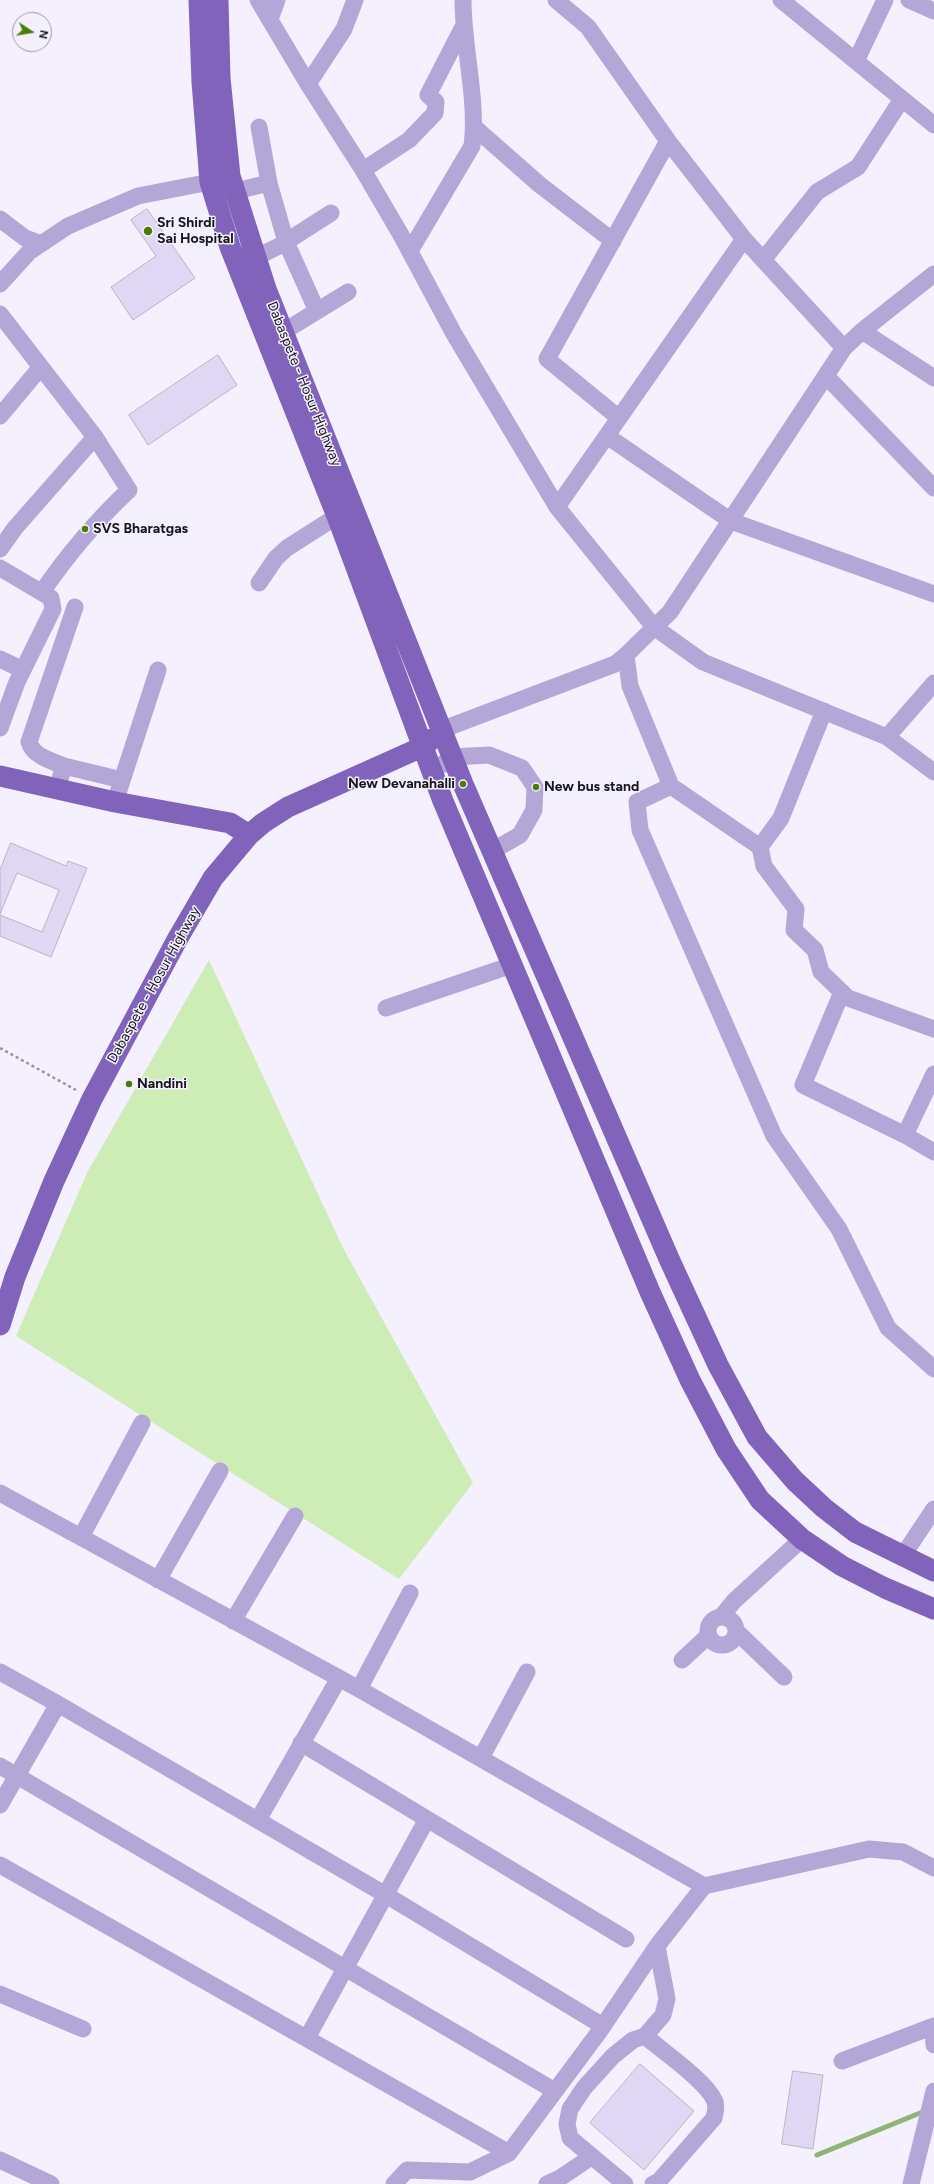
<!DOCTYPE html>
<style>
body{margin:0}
#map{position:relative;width:934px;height:2184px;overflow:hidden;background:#f4f0fd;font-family:Figtree,sans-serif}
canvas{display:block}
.north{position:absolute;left:12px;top:12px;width:40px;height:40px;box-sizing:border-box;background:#f4f0fd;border:1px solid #9c99a3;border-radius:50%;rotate:102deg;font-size:11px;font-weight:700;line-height:16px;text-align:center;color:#17161b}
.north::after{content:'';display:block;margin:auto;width:14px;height:18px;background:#4e7d06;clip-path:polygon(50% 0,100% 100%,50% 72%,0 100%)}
</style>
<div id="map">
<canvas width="934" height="2184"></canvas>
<div class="north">N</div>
</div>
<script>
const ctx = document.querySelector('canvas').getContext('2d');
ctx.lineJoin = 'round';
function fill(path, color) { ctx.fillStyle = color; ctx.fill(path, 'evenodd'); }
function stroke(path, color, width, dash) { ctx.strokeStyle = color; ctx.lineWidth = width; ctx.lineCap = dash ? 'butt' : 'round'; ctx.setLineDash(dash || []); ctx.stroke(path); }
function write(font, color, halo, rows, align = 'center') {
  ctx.font = font + ' Figtree,sans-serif'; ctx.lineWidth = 3; ctx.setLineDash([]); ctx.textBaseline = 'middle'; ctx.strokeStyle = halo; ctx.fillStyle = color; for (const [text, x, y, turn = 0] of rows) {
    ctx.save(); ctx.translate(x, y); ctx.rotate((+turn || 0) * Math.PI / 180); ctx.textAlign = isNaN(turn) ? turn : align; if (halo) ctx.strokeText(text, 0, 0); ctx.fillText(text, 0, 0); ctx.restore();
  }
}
fill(new Path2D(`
 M209 960 343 1248 473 1483 399 1579 16 1336 88 1171Z`), '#ceecb5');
stroke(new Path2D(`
 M817 2155 925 2111`), '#91b472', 5);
const building = new Path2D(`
 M147 209 195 278 133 320 111 287 156 256 131 220Z
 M218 355 237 385 148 445 129 415Z
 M11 843 66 866 68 861 87 868 51 957 0 936V915L42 932 59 890 17 873 0 914V870Z
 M640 2064 694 2111 644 2170 590 2123Z
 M793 2071 823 2075 813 2149 782 2144Z`);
fill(building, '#dfd7f4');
stroke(building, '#b8b4c1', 1);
stroke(new Path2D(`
 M0 1048 76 1090`), '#97949e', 2.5, [3, 3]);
stroke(new Path2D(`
 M258 0 308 84 363 170 401 235 454 334 557 507 654 627 703 662 887 737 934 683
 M556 0 588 27 668 141 744 239 844 348
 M781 0 934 125
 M909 0 934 11
 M270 19 277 0
 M856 61 885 0
 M308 84 344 29 355 0
 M259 127 269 183 286 242 317 311
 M474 127 540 185 613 241
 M363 170 409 140 435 113 436 102 428 95 463 27
 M236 191 269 183
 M0 219 25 238 39 243
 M410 251 472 146C478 100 463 48 463 0
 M257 257 281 245 331 213
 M763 260 817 192 858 167 902 99
 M0 284 29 252 68 226 138 196 210 182
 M0 314 95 437 129 490C96 521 68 554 42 592
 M862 331 934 378
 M283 332 348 292
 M826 376 934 488
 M0 416 40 368
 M619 418 547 359 668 141
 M607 436 731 521 934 594
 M557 507 744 239
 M0 549 15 528 95 437
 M0 568 51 598 53 609 17 682 0 728
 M259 583 276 558 287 548 337 516
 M626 655 630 686 671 786 760 847 781 818 824 711
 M0 659 23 670
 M441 730 615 664 626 655 670 612 844 348 862 331 934 274
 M887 737 934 772
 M64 766 122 780
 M432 772 452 757 489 755 522 768 535 787 534 810 520 835 492 851
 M671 786 637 802 640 830 774 1136 839 1229 888 1328 934 1369
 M57 789 64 766C51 761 33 756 29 742L75 607
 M115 802 158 670
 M760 847 764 866 796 909 794 930 815 950 821 972 848 998 934 1029
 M842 992 803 1085 905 1135 934 1152
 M386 1008 512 965
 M905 1135 934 1074
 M0 1493 359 1689 704 1886
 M81 1537 142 1423
 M902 1557 934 1509
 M158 1580 220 1471
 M708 1631a14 14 0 1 1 28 0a14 14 0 1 1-28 0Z
 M721 1617 734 1601 802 1539
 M233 1621 295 1516
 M736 1631 784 1677
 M682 1660 708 1636
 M0 1672 58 1704 386 1895 603 2026
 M359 1689 410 1593
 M301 1743 626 1939
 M481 1758 527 1672
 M0 1766 555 2091
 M0 1805 58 1704
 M258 1820 339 1678
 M0 1865 509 2153
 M0 1994 83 2029
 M933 2027 934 2045
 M645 2036C661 2050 709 2083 715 2102 717 2107 715 2113 714 2118L659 2181 653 2184
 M307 2038 427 1819
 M842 2061 934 2026
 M0 2160 51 2184
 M394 2184 407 2170 470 2172 509 2153 599 2032 657 1946 704 1886 869 1849 903 1852 934 1868
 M547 2184 560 2178 591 2157
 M625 2184 570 2138 567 2124 570 2109 584 2088 613 2056 633 2040 645 2036 663 2015 667 1999 657 1946
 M911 2184 934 2091`), '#b4a6d7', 17);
stroke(new Path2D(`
 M199 0 202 82 210 182 230 247 337 516 443 801 650 1292 690 1380 726 1449 760 1500 802 1539 842 1566 885 1588 934 1609
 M218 0 220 78 230 176 266 289 463 784 670 1261 718 1365 757 1437 795 1481 824 1508 855 1532 934 1571
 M0 776 115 802 230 823 249 835
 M0 1325 15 1277 54 1181 92 1099 178 938 213 878 249 835 263 823 288 807 422 747 432 739`), '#8163bb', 21);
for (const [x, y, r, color] of [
 [148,231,5,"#4e7d06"],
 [85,529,4,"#4e7d06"],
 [463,784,4,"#4e7d06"],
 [536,787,4,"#4e7d06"],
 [129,1084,4,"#4e7d06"]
]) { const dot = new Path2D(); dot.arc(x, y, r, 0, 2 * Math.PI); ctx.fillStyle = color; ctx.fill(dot); stroke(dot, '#f4f0fd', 1.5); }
write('bold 14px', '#17161b', '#f4f0fd', [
 ["Sri Shirdi",157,223],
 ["Sai Hospital",157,239],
 ["SVS Bharatgas",93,529],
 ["New Devanahalli",455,784,"right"],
 ["New bus stand",544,787],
 ["Nandini",137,1084]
], 'left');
write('14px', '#17161b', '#f4f0fd', [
 ["Dabaspete - Hosur Highway",304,384,68],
 ["Dabaspete - Hosur Highway",154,985,-61]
]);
</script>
